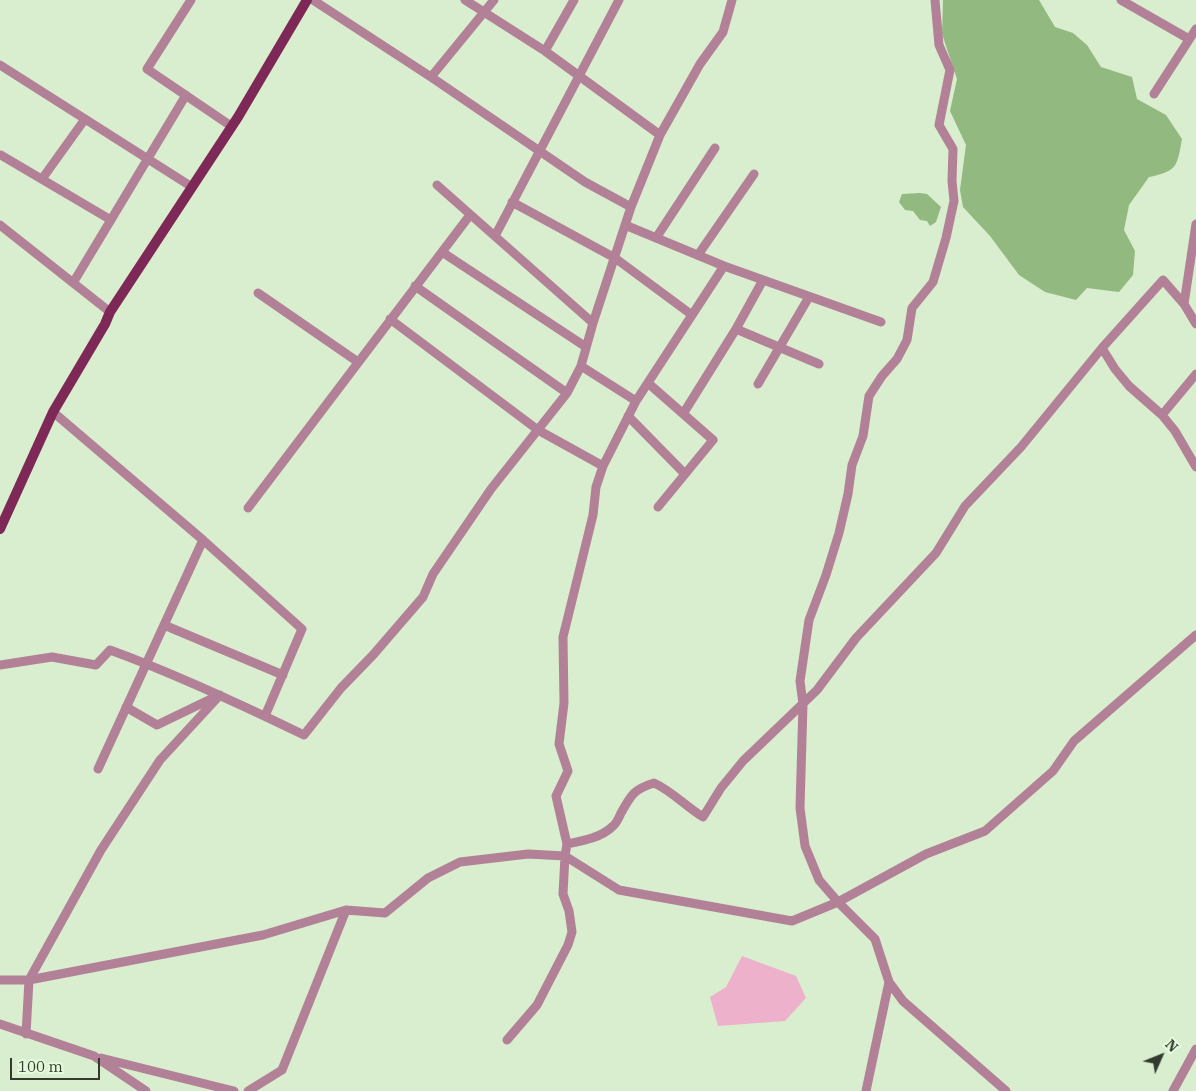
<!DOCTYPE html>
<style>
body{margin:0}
#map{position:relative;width:1196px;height:1091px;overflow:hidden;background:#d8eece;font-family:"IBM Plex Serif",serif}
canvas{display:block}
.north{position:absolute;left:1136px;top:1031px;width:50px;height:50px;-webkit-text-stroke:4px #e5fbdb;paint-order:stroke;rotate:46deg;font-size:14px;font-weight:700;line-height:20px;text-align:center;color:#333b2f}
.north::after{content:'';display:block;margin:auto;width:18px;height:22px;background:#333b2f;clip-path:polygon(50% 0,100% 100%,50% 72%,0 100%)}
.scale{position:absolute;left:10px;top:1058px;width:90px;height:22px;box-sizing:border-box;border:2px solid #333b2f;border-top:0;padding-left:6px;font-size:15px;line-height:18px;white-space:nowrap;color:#333b2f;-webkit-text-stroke:4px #e5fbdb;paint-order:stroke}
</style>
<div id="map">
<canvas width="1196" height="1091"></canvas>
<div class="north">N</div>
<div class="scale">100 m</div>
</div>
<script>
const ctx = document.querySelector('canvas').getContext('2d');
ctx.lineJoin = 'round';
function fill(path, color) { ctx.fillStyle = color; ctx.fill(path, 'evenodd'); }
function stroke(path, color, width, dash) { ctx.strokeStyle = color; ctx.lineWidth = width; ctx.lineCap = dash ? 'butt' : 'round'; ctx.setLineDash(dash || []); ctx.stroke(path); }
fill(new Path2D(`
 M742 956 796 976 806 998 785 1021 718 1026 710 997 726 987Z`), '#edb1cc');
fill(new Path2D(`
 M943 0H1039L1055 27 1073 33 1087 45 1101 67 1132 77 1137 99 1166 115 1182 139C1177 166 1178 171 1149 177L1129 205 1124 230 1135 251 1133 275 1119 292 1087 288 1076 300 1045 292 1019 275 990 236 963 207 960 190 966 145 950 111 957 79 942 34Z
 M920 193 927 194 941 207 936 222 930 226 927 221 920 220 913 211 905 210 899 202 902 194Z`), '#92b97f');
stroke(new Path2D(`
 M191 0 147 69 231 126
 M313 0 431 77 585 182 631 207
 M465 0 545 51 660 135
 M935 0 939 45 950 70 939 125 953 149 952 181 954 201 946 238 933 282 912 308 907 340 897 359 882 376 869 396 863 436 852 465 848 494 839 533 826 575 809 620 800 681 803 704 800 808 805 846 819 880 838 902 875 939 889 982 903 1001 1006 1091
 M1121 0 1189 39
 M545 51 574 0
 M0 65 192 187
 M431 77 494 0
 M1154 94 1196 29
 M1 155 111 220
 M42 179 85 119
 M437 185 593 323
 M512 202 615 258 692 315
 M0 225 110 312
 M625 225 724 266 881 322
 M495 236 619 0
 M656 238 715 148
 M442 252 586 347
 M698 255 754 174
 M724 266 636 401 603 466 596 487 593 515 563 637 564 703 559 744 568 771 556 796 567 844 565 856 619 890 792 921 838 902 926 854 985 831 1053 771 1074 741 1196 635
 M73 283 186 95
 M415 286 567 393
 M258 293 358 362
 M1184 304 1196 224
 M390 319 538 430 603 466
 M736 329 819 364
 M1102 348 1115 369 1129 386 1162 415 1175 431 1196 467
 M581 366 636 401
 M648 383 713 440 658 507
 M758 384 809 297
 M53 412 203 540 302 629 265 716
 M683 414 736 329 763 280
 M1162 415 1196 374
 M628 416 685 474
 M248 508 470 215
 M164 625 283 675
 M0 665 52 657 96 665 110 650C176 674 240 704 304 735L341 688 373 655 423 597 433 574 491 489 567 393 581 366 593 323 631 207 660 135 700 64 723 32 732 0
 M220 695 160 760 101 850 29 980 263 935 346 910
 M126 707 157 725 215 697
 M98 769 203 540
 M567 844C582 841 601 838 613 826 617 823 619 817 621 813 631 795 634 789 654 783 672 791 685 806 703 817L721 788 743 761 817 690 856 638 936 553 965 506 1021 447 1102 348 1163 280 1184 304 1196 324
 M0 980H29L26 1034
 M0 1024 94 1056 146 1091
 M101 1058 234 1091
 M248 1091 282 1070 346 910 385 913 428 878 460 862 528 854 565 856 563 894 569 911 572 932 568 945 537 1005 507 1040
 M866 1091 889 982
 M1173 1091 1196 1049`), '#b28197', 9);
stroke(new Path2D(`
 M0 529 53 412 105 324 110 312 238 117 307 0`), '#7e2857', 10);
</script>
